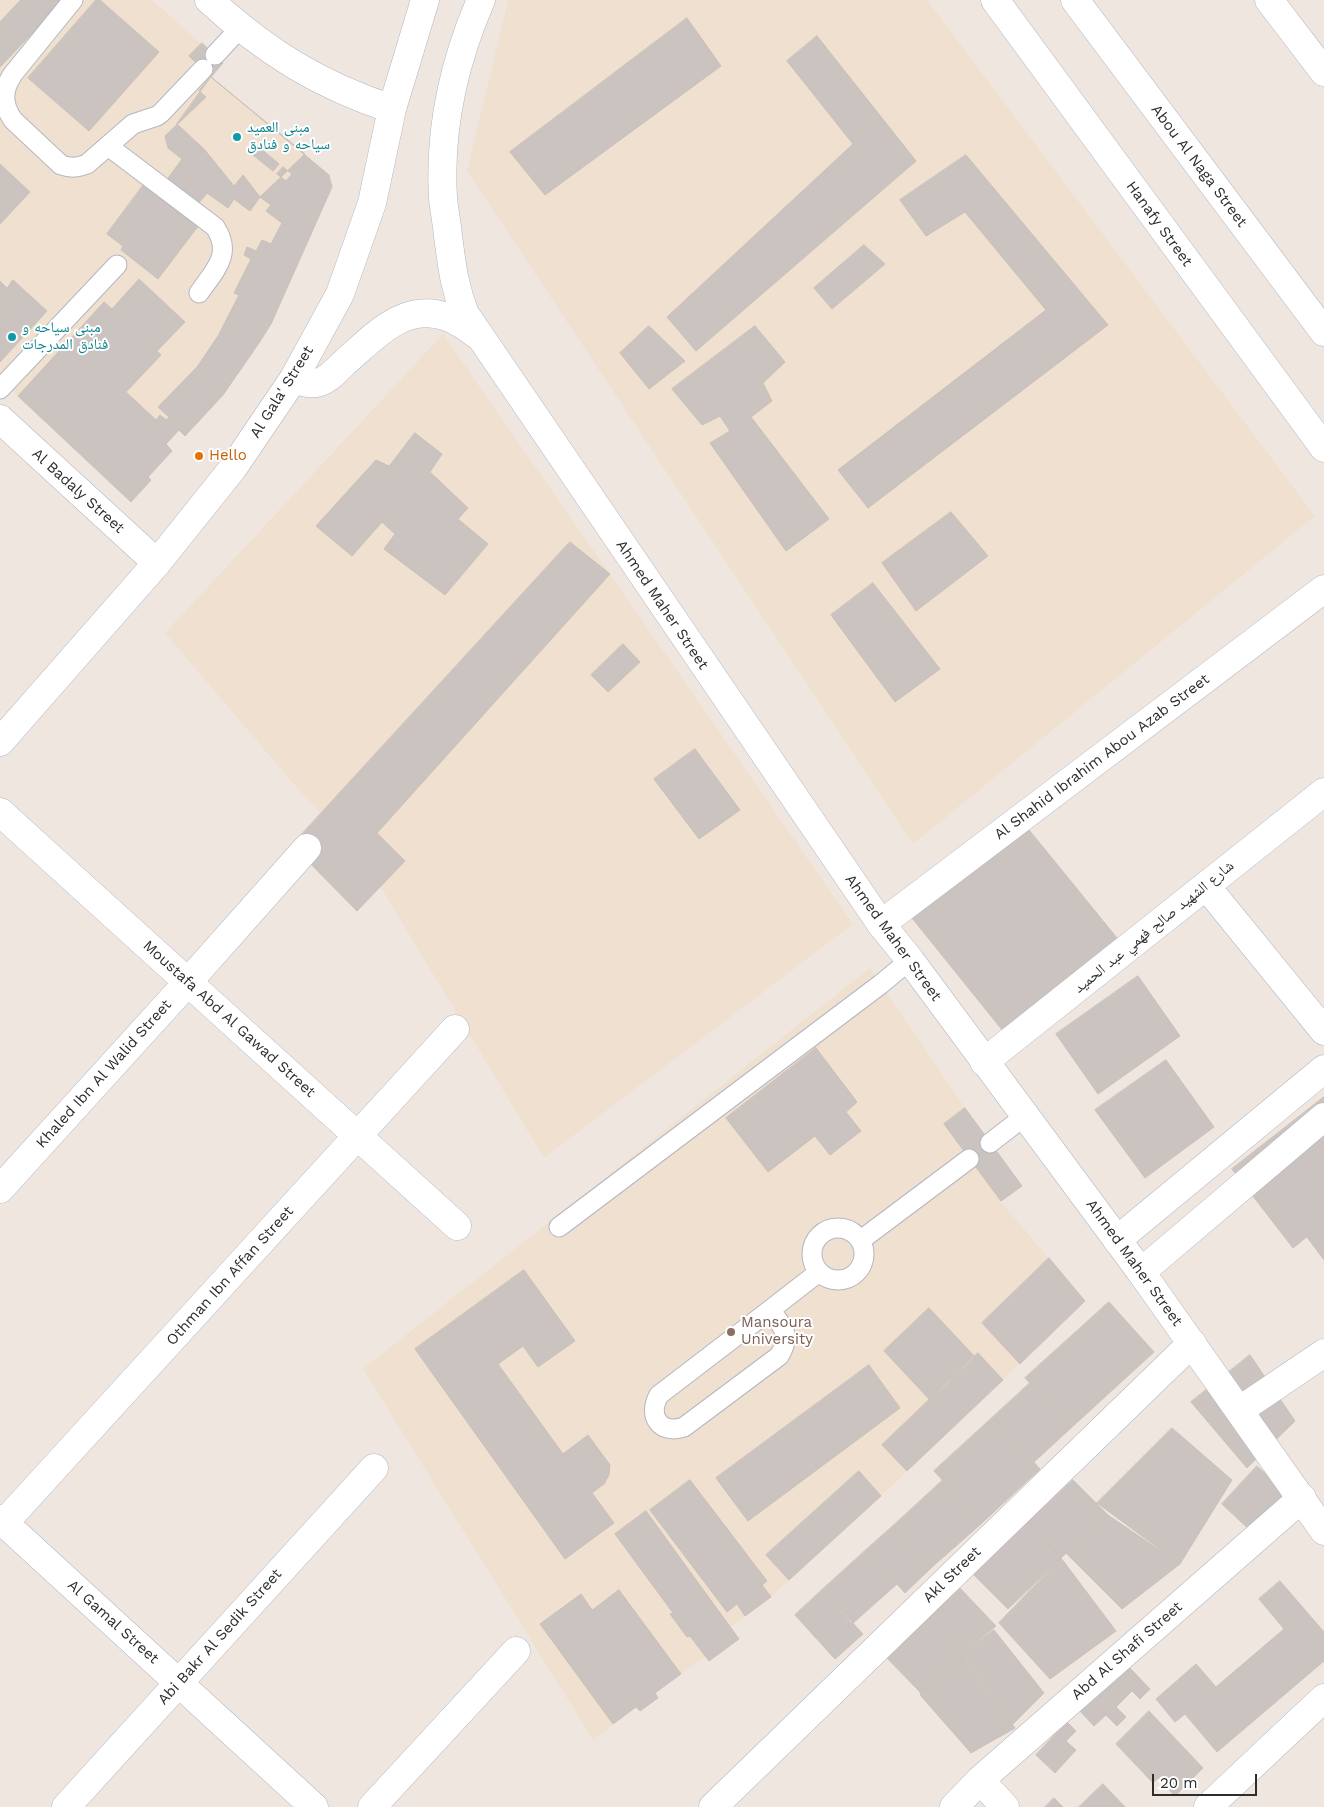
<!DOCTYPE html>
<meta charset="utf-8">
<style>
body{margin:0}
#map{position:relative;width:1324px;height:1807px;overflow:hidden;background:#efe6e0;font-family:"Work Sans",sans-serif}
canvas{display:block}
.scale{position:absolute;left:1152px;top:1774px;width:105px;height:22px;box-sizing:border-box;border:2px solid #2d2d2d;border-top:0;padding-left:6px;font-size:15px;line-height:18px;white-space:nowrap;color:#2d2d2d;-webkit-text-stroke:4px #fff;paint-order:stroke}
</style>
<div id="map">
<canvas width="1324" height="1807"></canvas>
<div class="scale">20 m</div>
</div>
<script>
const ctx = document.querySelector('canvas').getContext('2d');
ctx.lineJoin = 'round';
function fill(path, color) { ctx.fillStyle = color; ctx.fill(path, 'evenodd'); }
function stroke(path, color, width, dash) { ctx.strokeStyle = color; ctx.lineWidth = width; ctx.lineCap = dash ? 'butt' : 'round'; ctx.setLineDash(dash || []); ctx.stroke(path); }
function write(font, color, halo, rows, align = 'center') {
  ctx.font = font + ' "Work Sans","Noto Naskh Arabic",sans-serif'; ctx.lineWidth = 4; ctx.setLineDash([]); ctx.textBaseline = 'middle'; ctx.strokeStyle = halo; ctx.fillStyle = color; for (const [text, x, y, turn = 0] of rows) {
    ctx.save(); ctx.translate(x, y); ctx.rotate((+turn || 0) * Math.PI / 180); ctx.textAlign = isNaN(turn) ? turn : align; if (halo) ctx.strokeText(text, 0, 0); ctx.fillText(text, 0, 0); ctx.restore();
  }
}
fill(new Path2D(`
 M0 0H152L223 63 212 77 329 175 332 187 271 324 259 343 223 395 185 436 179 430 166 444 172 451 148 477 151 480 131 502 0 380Z
 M508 0H927L1315 516 913 844 467 171Z
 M443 334 853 924 544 1158 362 856 298 789 165 633Z
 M870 968 965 1108 1022 1186 1001 1202 1085 1301 881 1496 771 1597 731 1627 739 1639 709 1661 705 1657 655 1693 658 1698 640 1711 636 1707 593 1740 363 1369Z`), '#f0e0cf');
const building = new Path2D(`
 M21 0H64L0 67V22Z
 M96 0H100L159 52 89 131 28 78Z
 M687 18 721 66 545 195 510 152Z
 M817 36 916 161 696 351 667 317 853 144 787 61Z
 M202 43 223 63 211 77 189 56Z
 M211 77 329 175 332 187 271 324 259 343 223 395 185 436 179 430 166 444 172 451 148 477 151 480 131 502 18 396 104 302 112 309 139 279 185 322 157 351 161 355 126 392 156 420 160 415 166 420 169 417 158 407 197 367 218 336 239 295 234 293 251 259 244 255 247 247 256 251 262 240 271 244 282 223 266 211 271 205 260 197 250 211 234 199 228 208 207 193 198 204 166 181 182 159 168 148 165 136 206 97 199 91ZM254 143 279 164 273 171 248 151ZM283 167 292 174 286 181 277 174Z
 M211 77 305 154 260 197 243 175 234 186 204 149 177 124Z
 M966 155 1108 325 868 508 838 470 1046 310 965 212 926 236 900 200Z
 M0 164 30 192 0 224Z
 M145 183 199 225 158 279 121 250 123 246 107 234Z
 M864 245 885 264 832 309 814 288Z
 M13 280 47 311 0 362V281L7 288Z
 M649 326 685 361 649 389 620 353Z
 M755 326 785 362 763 383 772 401 751 417 829 519 786 551 710 443 730 431 720 416 702 425 672 389Z
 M415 433 442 454 430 472 468 508 458 519 488 544 445 595 384 549 395 534 382 522 352 556 316 526 376 460 389 466Z
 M951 512 988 556 916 611 882 563Z
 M570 542 610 574 377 833 405 861 357 911 292 845Z
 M873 583 940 669 895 702 831 615Z
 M623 644 640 662 608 692 591 675Z
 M695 749 740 810 699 839 654 779Z
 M1025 825 1117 938 1003 1031 912 918Z
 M1138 976 1180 1036 1098 1094 1056 1034Z
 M816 1048 857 1102 846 1112 861 1131 830 1155 815 1136 768 1172 726 1118Z
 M1166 1060 1214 1127 1145 1178 1095 1110Z
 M1324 1097V1223L1293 1248 1232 1169Z
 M965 1108 1022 1186 1001 1201 944 1124Z
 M1324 1223V1260L1307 1237Z
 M1049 1258 1085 1301 1020 1364 982 1323Z
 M524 1270 575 1341 538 1367 523 1346 498 1364 563 1454 588 1435 610 1465 609 1475 604 1484 592 1493 614 1523 565 1559 415 1349Z
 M1109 1302 1154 1352 1071 1428 1025 1378Z
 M929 1308 975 1357 930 1400 884 1351Z
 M978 1353 1003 1380 907 1471 882 1445Z
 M1250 1355 1295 1421 1247 1468 1191 1402Z
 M869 1365 900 1408 748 1521 716 1478Z
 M1030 1383 1071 1428 1034 1462 993 1417Z
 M993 1417 1040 1469 982 1523 934 1471Z
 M1172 1428 1232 1480 1180 1564 1097 1503Z
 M1257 1466 1291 1497 1255 1535 1222 1504Z
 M859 1471 881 1496 789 1580 766 1555Z
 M690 1480 767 1581 762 1585 771 1597 745 1616 737 1604 727 1612 650 1510Z
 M943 1480 982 1523 931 1568 893 1526Z
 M1073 1480 1108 1515 1061 1558 1028 1521Z
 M646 1511 739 1639 709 1661 690 1636 687 1637 670 1614 673 1613 615 1534Z
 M1108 1515 1180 1564 1122 1609 1066 1553Z
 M1028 1521 1061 1558 1008 1609 972 1573Z
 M893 1526 931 1568 905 1593 866 1550Z
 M866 1550 897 1584 852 1624 822 1590Z
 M1061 1558 1116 1631 1050 1679 999 1623Z
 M1280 1581 1324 1632V1661L1217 1752 1185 1714 1175 1722 1156 1699 1196 1664 1216 1687 1284 1629 1259 1599Z
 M957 1585 996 1626 961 1654 929 1617Z
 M619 1590 681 1674 655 1693 658 1698 640 1711 636 1707 613 1724 540 1624 581 1594 592 1610Z
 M822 1590 863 1634 835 1659 795 1615Z
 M929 1617 965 1658 920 1692 885 1656Z
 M994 1630 1044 1693 1012 1725 961 1654Z
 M965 1658 1015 1728 971 1753 921 1696 920 1692Z
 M1127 1665 1150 1689 1140 1699 1132 1691 1116 1707 1126 1717 1117 1726 1106 1715 1094 1726 1080 1711Z
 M1149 1711 1203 1768 1175 1796 1158 1778 1153 1783 1116 1744Z
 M1067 1722 1076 1731 1066 1741 1076 1750 1055 1773 1036 1755Z
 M1103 1784 1125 1807H1079Z
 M1054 1798 1063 1807H1045Z`);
fill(building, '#cac3bf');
stroke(building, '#cac1b9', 1);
const service = new Path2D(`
 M73 0 13 74C2 90 2 104 13 120L61 165C71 168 77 168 87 164L133 124 157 116 161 113 203 69
 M215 55 240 28
 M108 146 215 227C233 254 215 270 199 293
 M0 389 117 265
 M990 1143 1025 1116
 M559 1227 881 984 910 960
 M812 1254a26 26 0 1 1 52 0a26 26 0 1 1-52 0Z
 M861 1240 969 1159
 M770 1310C783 1326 792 1336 779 1356L684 1427C660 1435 647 1416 659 1395Z
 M770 1310 819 1272`);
const minor = new Path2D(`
 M995 0 1324 448
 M1075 0 1324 332
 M1269 0 1324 72
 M0 419 157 563
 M0 812 457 1226
 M1206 886 1324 1031
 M881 924 1324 589
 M984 1062 1324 792
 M0 1189 188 982 307 848
 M1240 1410 1324 1353
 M0 1519 314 1807
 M4 1523 455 1029
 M980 1780 1005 1807
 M66 1807 374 1468
 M372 1807 516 1651
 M713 1807 1192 1343
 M954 1807 980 1780 1302 1498
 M1208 1807 1324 1698`);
const tertiary = new Path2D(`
 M1117 1240 1324 1069
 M1141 1272 1324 1117`);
const secondary = new Path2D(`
 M209 0C266 52 319 85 392 109
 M481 0C454 62 439 130 443 198 444 210 447 223 448 236 452 266 454 286 465 314L881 924 910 960 1141 1272 1324 1531
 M294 378C302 383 310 385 320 382 329 379 337 370 344 363 373 338 404 301 447 317 458 321 468 328 477 335
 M0 742 157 563 233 468 294 378 340 294 372 203 392 109 425 0`);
stroke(service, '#b3b7c1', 21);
stroke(minor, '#b3b7c1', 29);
stroke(tertiary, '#b3b7c1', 29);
stroke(secondary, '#b3b7c1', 29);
stroke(service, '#fff', 19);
stroke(minor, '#fff', 28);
stroke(tertiary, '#fff', 28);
stroke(secondary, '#fff', 28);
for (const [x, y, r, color] of [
 [237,137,5,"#0f9aa8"],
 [12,337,5,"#0f9aa8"],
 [199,456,5,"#e8710a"],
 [731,1332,5,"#8d6e63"]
]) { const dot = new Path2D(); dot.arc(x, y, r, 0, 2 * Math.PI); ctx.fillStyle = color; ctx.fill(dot); stroke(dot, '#fff', 2); }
write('15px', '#0d838f', '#fff', [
 ["مبنى العميد",247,128],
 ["سياحه و فنادق",247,145],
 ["مبنى سياحه و",22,328],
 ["فنادق المدرجات",22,345]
], 'left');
write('15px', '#2d2d2d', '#fff', [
 ["Abou Al Naga Street",1199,166,53],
 ["Hanafy Street",1159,224,54],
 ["Al Gala' Street",282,392,-58],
 ["Al Badaly Street",78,491,42],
 ["Ahmed Maher Street",662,605,56],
 ["Al Shahid Ibrahim Abou Azab Street",1102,757,-37],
 ["شارع الشهيد صالح فهمي عبد الحميد",1154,927,-39],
 ["Ahmed Maher Street",893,938,54],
 ["Moustafa Abd Al Gawad Street",229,1019,42],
 ["Khaled Ibn Al Walid Street",104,1074,-48],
 ["Ahmed Maher Street",1134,1263,54],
 ["Othman Ibn Affan Street",230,1276,-48],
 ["Akl Street",952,1575,-44],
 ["Al Gamal Street",113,1622,42],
 ["Abi Bakr Al Sedik Street",220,1637,-48],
 ["Abd Al Shafi Street",1127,1651,-41]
]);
write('15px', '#c56008', '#fff', [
 ["Hello",209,456]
], 'left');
write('15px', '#785e54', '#fff', [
 ["Mansoura",741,1323],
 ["University",741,1340]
], 'left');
</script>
